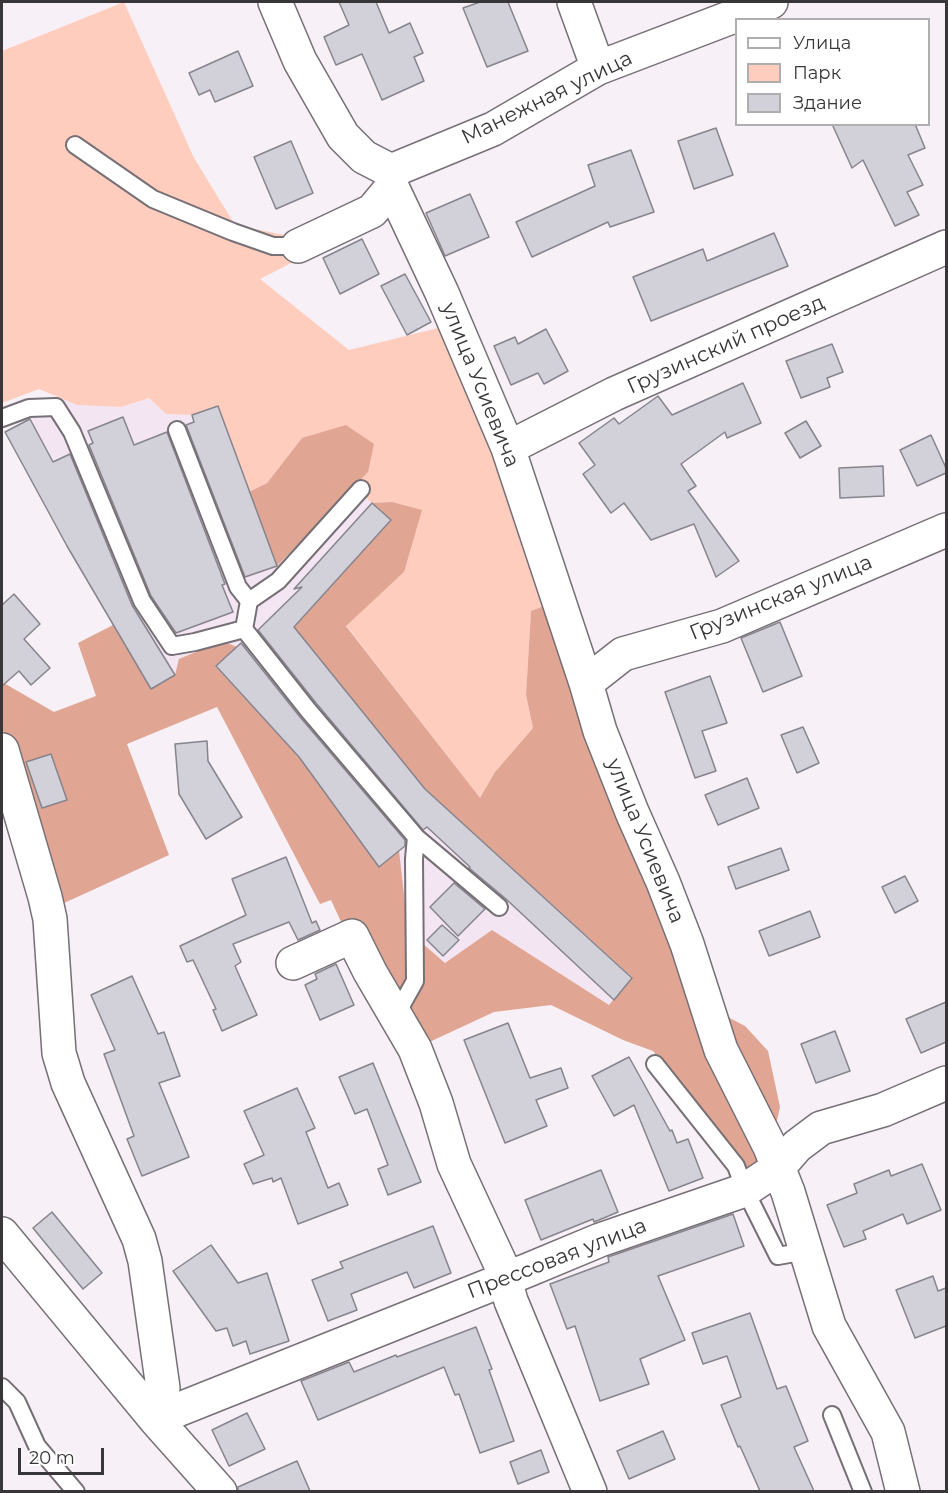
<!DOCTYPE html>
<meta charset="utf-8">
<style>
body{margin:0}
#map{position:relative;width:948px;height:1493px;overflow:hidden;background:#f7f0f6;font-family:Montserrat,sans-serif}
canvas{display:block}
.frame{position:absolute;inset:0;border:3px solid #393639;pointer-events:none}
.legend{position:absolute;left:735px;top:18px;width:195px;height:108px;box-sizing:border-box;background:#fff;border:2px solid #b0afb0;margin:0;padding:8px 10px;list-style:none;font-size:18px;color:#393639}
.legend li{display:flex;align-items:center;gap:12px;height:30px}
.legend b{width:30px;border:2px solid #b0afb0}
.scale{position:absolute;left:18px;top:1448px;width:86px;height:27px;box-sizing:border-box;border:3px solid #393639;border-top:0;padding-left:8px;font-size:18px;line-height:21px;white-space:nowrap;color:#393639;-webkit-text-stroke:4px #fff;paint-order:stroke}
</style>
<div id="map">
<canvas width="948" height="1493"></canvas>
<div class="frame"></div>
<ul class="legend">
<li><b style="height:8px;background:#fff"></b>Улица</li>
<li><b style="height:16px;background:#ffcdbe"></b>Парк</li>
<li><b style="height:16px;background:#d2d0d8"></b>Здание</li>
</ul>
<div class="scale">20 m</div>
</div>
<script>
const ctx = document.querySelector('canvas').getContext('2d');
ctx.lineJoin = 'round';
function fill(path, color) { ctx.fillStyle = color; ctx.fill(path, 'evenodd'); }
function stroke(path, color, width, dash) { ctx.strokeStyle = color; ctx.lineWidth = width; ctx.lineCap = dash ? 'butt' : 'round'; ctx.setLineDash(dash || []); ctx.stroke(path); }
function write(font, color, halo, rows, align = 'center') {
  ctx.font = font + ' Montserrat,sans-serif'; ctx.lineWidth = 5; ctx.setLineDash([]); ctx.textBaseline = 'middle'; ctx.strokeStyle = halo; ctx.fillStyle = color; for (const [text, x, y, turn = 0] of rows) {
    ctx.save(); ctx.translate(x, y); ctx.rotate((+turn || 0) * Math.PI / 180); ctx.textAlign = isNaN(turn) ? turn : align; if (halo) ctx.strokeText(text, 0, 0); ctx.fillText(text, 0, 0); ctx.restore();
  }
}
fill(new Path2D(`
 M59 398 77 405 121 407 149 398 166 414 192 415 218 406 277 565 354 486 391 519 283 640 306 642 425 789 632 978 614 1000 609 1005 492 930 445 963 407 931 399 851 379 867 299 757 216 666 236 647 175 675 151 689 67 546 5 432Z`), '#f3e5f1');
fill(new Path2D(`
 M124 2 194 158 235 225 289 236 301 258 260 279 349 350 450 325 544 606 531 611 526 695 533 728 495 772 480 799 346 625 404 572 392 502 372 503 302 438 267 483 249 492 218 406 192 415 166 414 149 398 121 407 77 405 39 389 2 403V51Z`), '#ffcdbe');
fill(new Path2D(`
 M346 425 374 444 368 472 277 566 249 492 267 483 302 438Z
 M392 502 422 510 404 572 346 626 480 798 495 772 533 728 526 695 531 611 544 606 720 1013 745 1026 768 1051 780 1107 767 1166 748 1175 742 1162 653 1051 623 1040 551 1005 494 1012 423 1045 353 948 331 900 320 904 217 707 127 744 169 855 62 904 12 752 2 728V682L54 712 96 696 78 643 113 625 151 689 175 675 179 659 222 641 237 647 216 667 299 757 379 867 399 850 408 931 445 963 492 930 609 1005 632 977 425 789 306 642 283 640 391 520 372 503Z`), '#e0a593');
const building = new Path2D(`
 M339 2H376L389 33 410 23 423 53 414 57 424 81 382 100 362 54 336 65 324 37 349 25Z
 M480 2H508L528 51 487 67 463 8Z
 M238 51 253 86 215 102 210 90 199 95 189 73Z
 M832 124H915L925 148 908 155 923 185 907 192 919 215 895 226 863 160 852 168Z
 M716 128 733 175 694 189 678 141Z
 M291 141 313 193 276 209 254 157Z
 M631 150 654 212 610 227 608 222 532 257 516 222 595 186 588 165Z
 M470 194 489 237 445 256 426 213Z
 M774 233 788 266 651 321 633 277 703 249 707 261Z
 M362 239 379 274 340 294 323 258Z
 M405 274 431 322 407 335 381 286Z
 M546 329 568 371 544 384 538 373 511 385 494 346 515 337 518 344Z
 M832 344 843 372 827 378 830 387 801 398 786 361Z
 M743 383 761 423 727 438 725 432 681 464 696 486 688 491 739 561 716 577 694 524 651 540 624 503 611 513 583 474 595 465 579 443 614 418 619 424 658 396 672 415Z
 M218 406 277 566 245 577 186 425 194 422 192 415Z
 M123 417 134 445 167 432 225 584 222 585 233 612 176 633 151 596 89 445 93 443 88 431Z
 M30 419 53 462 70 454 132 605 175 675 151 689 67 546 5 432Z
 M806 421 821 446 800 458 785 433Z
 M931 435 946 468V473L917 486 900 450Z
 M883 466 884 496 840 498 839 468Z
 M372 503 391 520 294 627 425 789 632 978 614 1000 506 899 469 868 470 867 427 827 423 830 316 703 258 630 302 587 294 589Z
 M14 594 40 624 24 639 50 668 31 685 19 671 2 686V605Z
 M780 622 802 676 763 692 741 638Z
 M241 643 300 717 405 840V846L379 867 299 757 216 666Z
 M710 676 727 723 702 731 716 771 695 778 665 692Z
 M803 727 819 763 797 773 781 735Z
 M207 741 208 761 242 817 206 839 179 794 175 744Z
 M51 754 67 800 42 808 26 762Z
 M747 778 759 808 718 825 705 795Z
 M781 848 789 870 736 889 728 867Z
 M286 857 312 923 316 921 320 930 298 940 289 922 233 944 241 962 235 966 257 1015 222 1031 213 1010 216 1009 193 960 187 962 180 946 246 915 232 879Z
 M905 876 918 901 895 913 882 887Z
 M454 883 485 909 458 936 430 907Z
 M810 911 820 937 769 956 759 931Z
 M442 925 459 940 443 956 427 940Z
 M336 964 354 1005 320 1020 305 985 317 979 315 974Z
 M132 976 158 1034 164 1032 180 1076 159 1083 189 1157 142 1176 127 1139 134 1136 104 1054 115 1050 91 995Z
 M946 1002V1042L921 1053 906 1019Z
 M508 1023 530 1078 561 1068 568 1088 536 1100 547 1126 505 1143 464 1040Z
 M835 1031 850 1071 816 1083 801 1044Z
 M629 1057 670 1131 672 1130 677 1143 688 1139 703 1178 669 1191 634 1105 614 1116 592 1076Z
 M373 1063 421 1182 388 1195 378 1169 388 1165 367 1109 355 1114 339 1077Z
 M297 1088 315 1128 306 1132 328 1188 339 1183 348 1205 298 1224 281 1178 273 1182 272 1178 253 1184 244 1164 264 1155 244 1111Z
 M922 1164 941 1210 907 1224 903 1214 863 1231 866 1239 844 1247 827 1205 857 1193 854 1184 889 1170 891 1176Z
 M601 1170 618 1212 594 1222 593 1219 541 1240 525 1200Z
 M52 1212 102 1273 83 1289 33 1228Z
 M733 1214 744 1246 658 1276 685 1340 640 1359 649 1384 600 1401 575 1326 567 1329 550 1284 609 1262 608 1257Z
 M433 1226 451 1273 414 1288 407 1272 351 1294 357 1310 328 1321 312 1280 343 1268 340 1262Z
 M211 1245 238 1283 267 1273 289 1341 250 1354 246 1341 233 1346 227 1328 216 1331 173 1271Z
 M933 1276 938 1291 946 1288V1326L915 1338 896 1290Z
 M750 1313 777 1389 786 1386 808 1441 794 1447 814 1491H760L740 1446 738 1447 721 1405 741 1397 727 1356 703 1364 692 1333Z
 M476 1327 492 1369 489 1370 514 1441 480 1453 459 1394 455 1395 444 1367 318 1420 301 1381 349 1362 354 1372 396 1355 397 1357Z
 M247 1413 265 1449 229 1466 212 1430Z
 M663 1431 675 1459 629 1479 617 1451Z
 M541 1450 549 1472 518 1484 510 1462Z
 M297 1461 310 1491H238V1487Z`);
fill(building, '#d2d0d8');
stroke(building, '#86848c', 1.5);
const service = new Path2D(`
 M75 145 153 199 233 232 273 246H298
 M2 418 29 408 56 407 72 432 142 601 172 646 195 642 244 629
 M177 430 238 587 249 601
 M361 489 278 581 249 601 244 629 308 710 416 837 499 907
 M396 1015 415 981 414 859 416 837
 M655 1064 736 1166 745 1190 778 1256 806 1251
 M2 1387 17 1402 37 1446 76 1492
 M832 1415 863 1492`);
const minor = new Path2D(`
 M275 2 300 61 343 136 364 157 391 171 392 187 442 293 508 448 586 683 600 731 632 812 663 882 687 944 721 1050 770 1147 788 1192 829 1326 888 1432 903 1492
 M574 2 598 68
 M391 171 493 129 598 68 771 2
 M298 246 372 211 392 187
 M508 448 614 394 946 247
 M586 683 623 654 722 626 946 530
 M2 750 45 897 50 919 59 1053 68 1083 139 1239 145 1261 163 1388 156 1420
 M293 963 352 936 370 972 415 1049 436 1103 454 1164 501 1265 511 1301 590 1492
 M2 1234 156 1420 220 1492
 M156 1420 175 1411 528 1270 600 1240 745 1190 778 1168 797 1146 821 1128 883 1110 946 1083`);
stroke(service, '#767076', 20);
stroke(minor, '#767076', 36);
stroke(service, '#fff', 16);
stroke(minor, '#fff', 33);
write('21px', '#393639', '#fff', [
 ["Манежная улица",547,98,-26],
 ["Грузинский проезд",726,345,-24],
 ["улица Усиевича",480,385,68],
 ["Грузинская улица",781,598,-22],
 ["улица Усиевича",645,841,68],
 ["Прессовая улица",557,1259,-21]
]);
</script>
